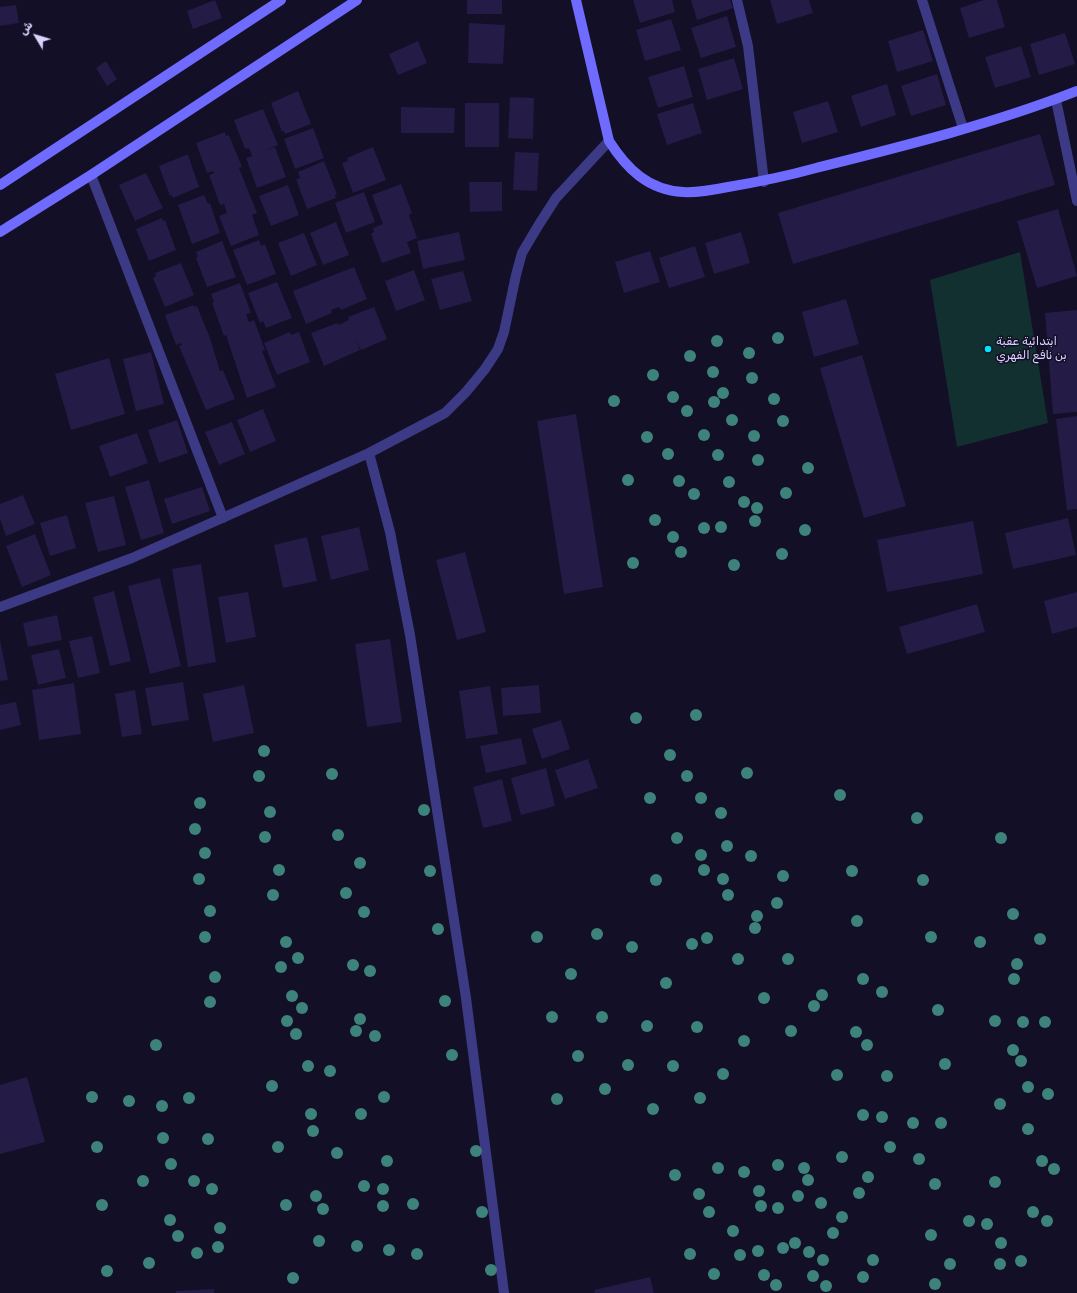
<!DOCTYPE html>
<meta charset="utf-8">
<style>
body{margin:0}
#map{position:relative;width:1077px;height:1293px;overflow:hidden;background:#130f26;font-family:Rubik,"Noto Naskh Arabic",sans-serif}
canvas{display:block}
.north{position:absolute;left:16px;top:16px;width:40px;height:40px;-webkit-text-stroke:3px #130f26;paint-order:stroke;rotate:308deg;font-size:11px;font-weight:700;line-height:16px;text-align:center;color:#d9d4ff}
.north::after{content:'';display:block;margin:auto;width:14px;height:18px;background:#d9d4ff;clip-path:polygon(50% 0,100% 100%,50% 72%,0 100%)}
</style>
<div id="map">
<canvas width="1077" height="1293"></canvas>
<div class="north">ش</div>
</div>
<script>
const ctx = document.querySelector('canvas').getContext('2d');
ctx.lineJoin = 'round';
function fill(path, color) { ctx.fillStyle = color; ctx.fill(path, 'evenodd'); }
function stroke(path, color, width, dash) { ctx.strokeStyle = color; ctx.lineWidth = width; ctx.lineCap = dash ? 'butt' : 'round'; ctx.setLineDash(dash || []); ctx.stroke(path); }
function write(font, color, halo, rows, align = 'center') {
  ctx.font = font + ' Rubik,"Noto Naskh Arabic",sans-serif'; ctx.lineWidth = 3; ctx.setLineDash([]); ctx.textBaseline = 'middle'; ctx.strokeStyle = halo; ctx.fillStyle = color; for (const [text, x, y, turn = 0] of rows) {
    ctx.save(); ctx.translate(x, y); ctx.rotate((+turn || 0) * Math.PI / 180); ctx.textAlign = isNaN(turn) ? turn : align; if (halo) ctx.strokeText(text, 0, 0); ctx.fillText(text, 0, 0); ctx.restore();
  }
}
fill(new Path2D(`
 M1020 252 1048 423 957 447 930 280Z`), '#12302f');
fill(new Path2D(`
 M215 0 222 18 193 29 187 11Z
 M467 0H502V14H467Z
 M633 0H672L675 12 640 23Z
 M691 0H730L733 8 697 20Z
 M770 0H809L813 13 777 24Z
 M984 0H997L1005 27 969 38 960 8Z
 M16 5 19 23 0 26V7Z
 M727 16 736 47 701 58 691 28Z
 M671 19 681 50 645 61 636 30Z
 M469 23 505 25 503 64 468 63Z
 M923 30 933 61 897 72 888 41Z
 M1065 33 1075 64 1039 75 1030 44Z
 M418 41 427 63 398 75 389 54Z
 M1021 46 1031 77 995 88 985 57Z
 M734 58 743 89 707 100 698 69Z
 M106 61 117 79 107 86 96 68Z
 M684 66 693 97 658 108 648 77Z
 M937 74 946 105 911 116 901 86Z
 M887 84 896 115 861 127 851 96Z
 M298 91 311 124 285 134 284 131 282 132 271 103Z
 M510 97 534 98 533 139 508 138Z
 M828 101 838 132 802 143 793 112Z
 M465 103H499V147H465Z
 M693 103 702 133 667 145 657 114Z
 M401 107 455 108 454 133H401Z
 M263 109 278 145 264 151 275 147 286 177 257 188 246 158 252 156 249 148 245 149 234 120Z
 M313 128 324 158 295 169 284 139Z
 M225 132 226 136 229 135 242 167 239 168 257 213 252 215 259 235 231 246 219 216 227 213 224 204 220 205 209 175 214 173 213 171 207 173 196 143Z
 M1040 134 1055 185 793 264 778 213Z
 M373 147 386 180 353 193 342 163 348 161 347 158Z
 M515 152 539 153 537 191 513 190Z
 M186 155H188L199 187 173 198 172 195 170 196 159 166Z
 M324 161 337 194 335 195 336 198 307 209 296 179 300 178 298 172Z
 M146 173 163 208 135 221 119 185Z
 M469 182H502V211L470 212Z
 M401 184 412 213 409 215 417 238 407 242 411 253 382 263 371 234 374 232 373 228 383 224 372 195Z
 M288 185 299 215 271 226 259 196Z
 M364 192 375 222 346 233 335 203Z
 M204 195 208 204 210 203 220 233 192 244 178 205Z
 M1058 209 1077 276 1037 288 1017 221Z
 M162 218 163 221 165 220 176 250 149 261 136 229Z
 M336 222 349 255 323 265 310 233Z
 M459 232 465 260 423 269 417 241Z
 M741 232 750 263 714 274 705 243Z
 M304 233 317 265 291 276 278 243Z
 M259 240 261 246 265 244 276 274 247 285 233 250Z
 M222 241 236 277 207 287 196 258 198 257 196 252Z
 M695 246 705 277 669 288 659 258Z
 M650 251 660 282 624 293 615 262Z
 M181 263 194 295 165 307 153 278 156 276 155 273Z
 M354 267 367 299 341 310 339 307 331 310 332 313 306 324 293 291Z
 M414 270 425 300 396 311 385 281Z
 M463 271 472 301 440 310 431 279Z
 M277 282 292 318 266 328 263 321 260 323 248 293Z
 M240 283 251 313 246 314 249 322 254 320 265 350 262 351 276 387 247 398 226 335 224 336 212 303 214 302 211 294Z
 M846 299 859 344 814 357 802 312Z
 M194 305V307L197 306 210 338 220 371 223 370 235 399 206 410 179 346 182 345 181 343 176 345 165 315Z
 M374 307 387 339 361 350 356 340 360 350 324 366 311 333 337 323 338 325 349 320 348 317Z
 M1077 310V412L1053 414 1045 313Z
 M290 332 291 335 299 332 310 362 277 375 264 343Z
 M151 352 164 404 136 411 123 359Z
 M862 355 906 506 864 518 820 368Z
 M109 358 125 414 71 430 55 374Z
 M263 409 276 441 250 452 237 420Z
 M576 414 603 587 564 594 537 421Z
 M1077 416V509L1067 510 1056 419Z
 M177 420 188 453 159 463 148 430Z
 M232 422 245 454 219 465 205 432Z
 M137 433 148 463 110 477 99 446Z
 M149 480 164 533 141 540 125 487Z
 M202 487 210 511 172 524 164 499Z
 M23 495 35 524 6 536 0 519V504Z
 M114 496 126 545 98 552 85 503Z
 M67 515 76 548 50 556 40 523Z
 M1068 518 1076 555 1013 569 1005 533Z
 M973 521 983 574 887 592 877 540Z
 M359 527 369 570 331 580 321 536Z
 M35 534 51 575 22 587 6 546Z
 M307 537 317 581 283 588 274 545Z
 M465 552 486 632 457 640 436 560Z
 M201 564 216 662 188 667 172 569Z
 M160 578 181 666 150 674 128 586Z
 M114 591 131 661 110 666 93 597Z
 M248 592 256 637 226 643 218 597Z
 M1077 592V627L1052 634 1044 601Z
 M977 604 985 632 907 654 899 627Z
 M57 615 62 640 28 647 23 623Z
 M92 636 100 673 78 678 69 641Z
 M390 639 402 722 367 727 355 644Z
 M0 640 8 680 0 681Z
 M59 649 66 678 38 685 31 655Z
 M183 682 189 720 152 726 145 688Z
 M74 683 81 734 39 740 32 690Z
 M244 685 254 733 213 742 203 694Z
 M539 685 541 713 503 716 501 688Z
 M490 686 498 734 466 739 459 691Z
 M135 690 142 734 122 737 115 694Z
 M16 702 21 725 0 730V705Z
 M561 720 570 749 542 759 532 729Z
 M521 738 527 764 486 773 480 746Z
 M588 759 598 788 565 799 555 770Z
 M546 768 555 806 521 815 511 778Z
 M502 779 512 821 483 828 473 787Z
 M27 1077 45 1142 0 1154V1085Z
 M650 1277 654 1293H595L594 1290Z
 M214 1289V1293H176V1291Z`), '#241b47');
stroke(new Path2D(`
 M737 0 748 46 764 182
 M922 0 963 128
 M1056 100 1077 201
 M91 175 223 518
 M369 453 390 532 410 635 466 998 504 1293
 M0 607 132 558 369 453 445 413 466 392 485 369 498 349 504 332 516 275 522 253 538 226 556 198 609 141`), '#3d3a85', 10);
stroke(new Path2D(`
 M576 0 609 141C627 169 648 190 683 192 698 193 713 190 728 187 758 182 787 176 816 168 904 146 993 124 1077 91
 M0 185 281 0
 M0 232 91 175 357 0`), '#6f6bff', 10);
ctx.fillStyle = '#3d827b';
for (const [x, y] of [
 [778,338],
 [717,341],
 [749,353],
 [690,356],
 [713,372],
 [653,375],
 [752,378],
 [723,393],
 [673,397],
 [774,399],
 [614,401],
 [714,402],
 [687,411],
 [732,420],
 [783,421],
 [704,435],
 [754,436],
 [647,437],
 [668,454],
 [718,455],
 [758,460],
 [808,468],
 [628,480],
 [679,481],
 [729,482],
 [786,493],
 [694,494],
 [744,502],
 [757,508],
 [655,520],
 [755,521],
 [721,527],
 [704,528],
 [805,530],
 [673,537],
 [681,552],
 [782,554],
 [633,563],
 [734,565],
 [696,715],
 [636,718],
 [264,751],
 [670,755],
 [747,773],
 [332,774],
 [259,776],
 [687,776],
 [840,795],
 [650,798],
 [701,798],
 [200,803],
 [424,810],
 [270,812],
 [721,813],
 [917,818],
 [195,829],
 [338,835],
 [265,837],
 [677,838],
 [1001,838],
 [727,846],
 [205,853],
 [701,855],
 [751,856],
 [360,863],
 [279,870],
 [704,870],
 [430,871],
 [852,871],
 [783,876],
 [199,879],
 [723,879],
 [656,880],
 [923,880],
 [346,893],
 [273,895],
 [728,895],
 [777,903],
 [210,911],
 [364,912],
 [1013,914],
 [757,916],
 [857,921],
 [755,928],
 [438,929],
 [597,934],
 [205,937],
 [537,937],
 [931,937],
 [707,938],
 [1040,939],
 [286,942],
 [980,942],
 [692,944],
 [632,947],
 [298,958],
 [738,959],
 [788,959],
 [1017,964],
 [353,965],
 [281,967],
 [370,971],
 [571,974],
 [215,977],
 [863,979],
 [1014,979],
 [666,983],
 [882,992],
 [822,995],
 [292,996],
 [764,998],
 [445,1001],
 [210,1002],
 [814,1006],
 [302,1008],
 [938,1010],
 [552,1017],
 [602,1017],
 [360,1019],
 [287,1021],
 [995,1021],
 [1023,1022],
 [1045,1022],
 [647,1026],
 [697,1027],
 [356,1031],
 [791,1031],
 [856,1032],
 [296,1034],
 [375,1036],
 [744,1041],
 [156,1045],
 [867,1045],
 [1013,1050],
 [452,1055],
 [578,1056],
 [1021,1061],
 [945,1064],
 [628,1065],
 [308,1066],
 [673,1066],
 [330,1071],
 [723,1074],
 [837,1075],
 [887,1076],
 [272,1086],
 [1028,1087],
 [605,1089],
 [1048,1094],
 [92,1097],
 [384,1097],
 [189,1098],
 [700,1098],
 [557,1099],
 [129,1101],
 [1000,1104],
 [162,1106],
 [653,1109],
 [311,1114],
 [361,1114],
 [863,1115],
 [882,1117],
 [913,1123],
 [941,1123],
 [1028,1129],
 [313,1131],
 [163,1138],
 [208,1139],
 [97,1147],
 [278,1147],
 [890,1147],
 [476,1151],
 [337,1153],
 [842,1157],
 [919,1159],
 [387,1161],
 [1042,1161],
 [171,1164],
 [778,1165],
 [718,1168],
 [804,1168],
 [1054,1169],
 [744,1172],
 [675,1175],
 [868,1177],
 [808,1180],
 [143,1181],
 [194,1181],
 [995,1182],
 [935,1184],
 [364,1186],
 [212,1189],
 [383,1189],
 [759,1191],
 [859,1193],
 [699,1194],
 [316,1196],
 [798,1196],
 [821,1203],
 [413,1204],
 [102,1205],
 [286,1205],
 [383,1206],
 [761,1206],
 [778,1208],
 [323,1209],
 [482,1212],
 [709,1212],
 [1033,1212],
 [842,1217],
 [170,1220],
 [969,1221],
 [1047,1221],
 [987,1224],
 [220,1228],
 [733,1231],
 [833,1233],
 [931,1235],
 [178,1236],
 [319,1241],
 [795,1243],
 [1001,1243],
 [357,1246],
 [218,1247],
 [783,1248],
 [389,1250],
 [758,1251],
 [809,1252],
 [197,1253],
 [417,1254],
 [690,1254],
 [740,1255],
 [823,1260],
 [873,1260],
 [1021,1261],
 [149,1263],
 [950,1264],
 [1000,1264],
 [491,1270],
 [107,1271],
 [714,1274],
 [764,1275],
 [813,1276],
 [863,1277],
 [293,1278],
 [935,1284],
 [776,1285],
 [826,1286]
]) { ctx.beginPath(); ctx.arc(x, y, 6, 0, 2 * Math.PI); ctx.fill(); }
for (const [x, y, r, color] of [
 [988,349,4,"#00e5ff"]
]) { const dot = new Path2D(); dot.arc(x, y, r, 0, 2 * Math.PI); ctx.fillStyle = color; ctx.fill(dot); stroke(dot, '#130f26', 1.5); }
write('12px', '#d9d4ff', '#130f26', [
 ["ابتدائية عقبة",996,342],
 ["بن نافع الفهري",996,356]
], 'left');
</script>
